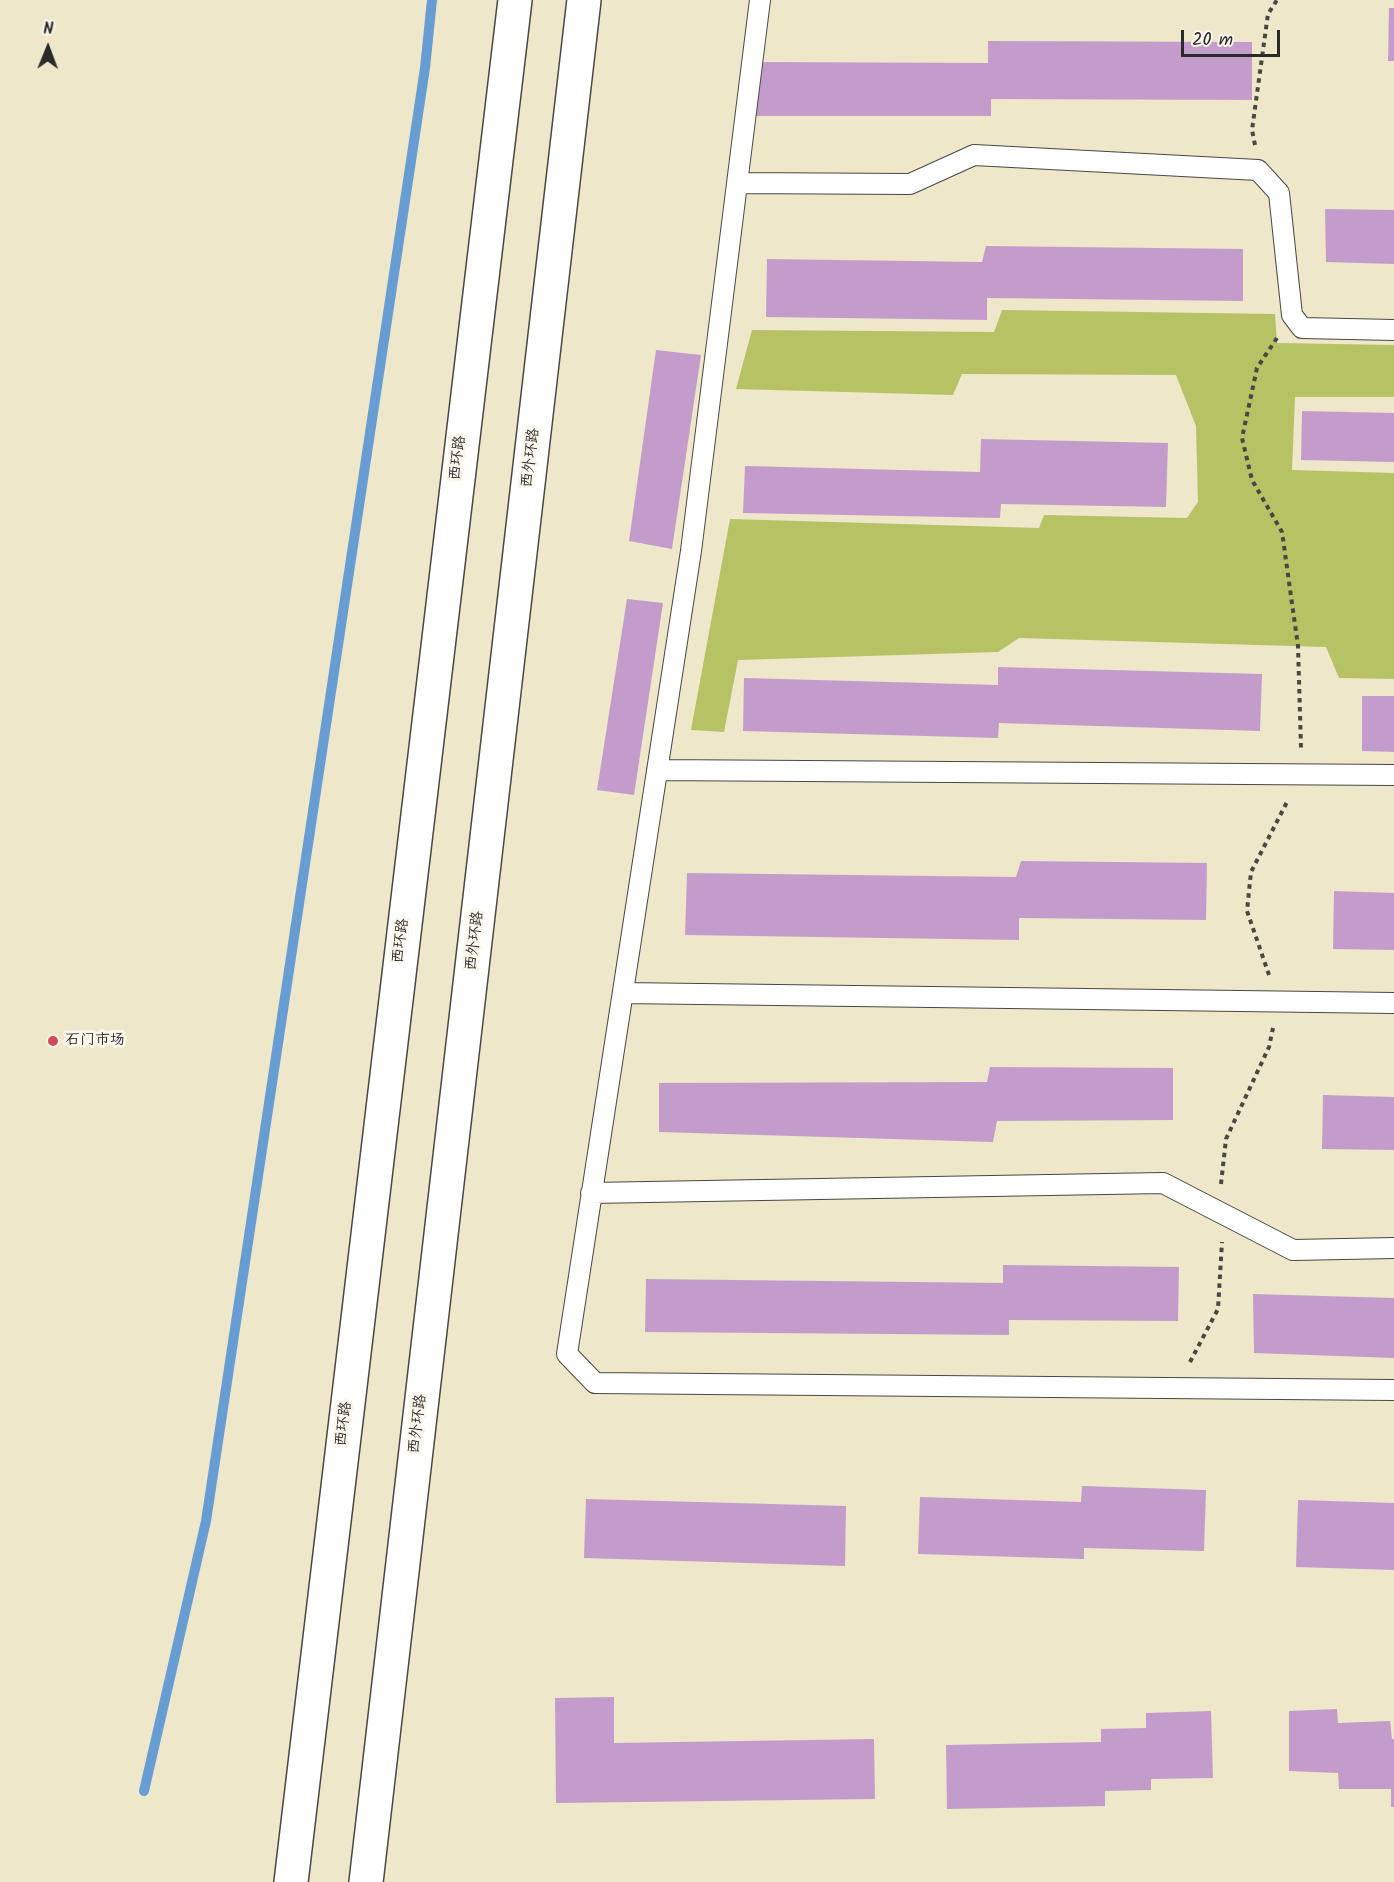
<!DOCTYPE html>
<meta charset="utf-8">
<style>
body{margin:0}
#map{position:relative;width:1394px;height:1882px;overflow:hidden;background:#eee7ca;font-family:Kalam,sans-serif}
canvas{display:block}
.north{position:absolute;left:18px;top:18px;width:60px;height:60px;-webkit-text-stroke:4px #fbf7ec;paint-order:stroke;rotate:1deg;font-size:16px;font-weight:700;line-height:24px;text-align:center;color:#2b2b2b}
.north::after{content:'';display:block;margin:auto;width:21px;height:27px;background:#2b2b2b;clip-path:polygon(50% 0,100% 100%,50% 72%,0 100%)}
.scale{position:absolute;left:1181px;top:30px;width:99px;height:27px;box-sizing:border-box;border:3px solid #2b2b2b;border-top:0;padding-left:8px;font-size:18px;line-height:21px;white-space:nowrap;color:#2b2b2b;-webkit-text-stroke:4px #fbf7ec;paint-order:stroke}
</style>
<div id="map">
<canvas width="1394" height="1882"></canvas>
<div class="north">N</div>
<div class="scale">20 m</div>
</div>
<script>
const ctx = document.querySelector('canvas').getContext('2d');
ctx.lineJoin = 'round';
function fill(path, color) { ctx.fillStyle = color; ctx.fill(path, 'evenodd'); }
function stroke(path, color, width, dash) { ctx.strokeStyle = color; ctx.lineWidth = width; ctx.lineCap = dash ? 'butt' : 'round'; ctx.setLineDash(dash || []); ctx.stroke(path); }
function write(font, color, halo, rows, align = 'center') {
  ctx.font = font + ' Kalam,"LXGW WenKai TC",sans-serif'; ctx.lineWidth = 6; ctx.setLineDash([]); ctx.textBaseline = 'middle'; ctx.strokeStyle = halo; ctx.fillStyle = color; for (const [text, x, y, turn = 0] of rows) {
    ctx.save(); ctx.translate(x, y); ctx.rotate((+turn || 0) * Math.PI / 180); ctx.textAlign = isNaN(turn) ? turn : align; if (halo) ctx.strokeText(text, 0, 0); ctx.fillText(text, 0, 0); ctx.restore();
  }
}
fill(new Path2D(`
 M1002 310 1275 314 1277 343 1394 345V397H1295L1292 470 1394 473V679L1339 678 1326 647 1019 638 998 652 738 660 724 732 691 730 730 519 1039 528 1044 515 1187 518 1198 502 1196 426 1176 375 962 374 953 395 736 389 752 330 994 332Z`), '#b5c365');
stroke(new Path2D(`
 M144 1791 206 1521 425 68 432 0`), '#689dd4', 10);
fill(new Path2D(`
 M1389 8H1394V61H1388Z
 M988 41 1252 42V100L991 99V116H753V62L988 63Z
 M1325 209 1394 210V264L1326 262Z
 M986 246 1243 249V301L987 298V320L766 317 767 259 982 262Z
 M656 350 701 355 672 549 629 541Z
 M1302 411 1394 413V462L1301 460Z
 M981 439 1168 443 1166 507 1001 504 1000 518 743 513 745 466 980 472Z
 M627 599 663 603 634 795 597 790Z
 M998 667 1262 674 1260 731 999 723 998 738 743 731 744 678 998 685Z
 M1362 696H1394V752L1362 751Z
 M1021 861 1207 863 1206 920 1019 918V940L685 935 687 873 1016 877Z
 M1334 891 1394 893V950L1333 949Z
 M990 1067 1173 1068V1120L997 1121 993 1142 659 1132V1083L987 1082Z
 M1323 1095 1394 1097V1150L1322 1149Z
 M1003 1265 1179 1267 1178 1321 1009 1320V1335L645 1332 646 1279 1003 1283Z
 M1253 1294 1394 1298V1358L1254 1353Z
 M1082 1486 1206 1490 1204 1551 1084 1548V1559L918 1554 920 1497 1081 1502Z
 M586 1499 846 1506 845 1566 584 1558Z
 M1298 1500 1394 1503V1570L1296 1567Z
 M614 1697V1743L874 1739 875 1799 556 1803 555 1698Z
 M1337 1709 1338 1723 1390 1721 1392 1739H1394V1807H1391V1789H1339L1338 1773 1289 1771V1711Z
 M1211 1711 1213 1778 1151 1779V1790L1105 1791V1806L947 1809 946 1745 1101 1742V1729L1146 1728V1713Z`), '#c49ccb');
const service = new Path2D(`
 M760 0 691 551 567 1354 595 1383 1394 1390
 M737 183 910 184 974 155 1258 170 1279 193 1292 315 1302 328 1394 330
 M657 770 1394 775
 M623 993 1394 1003
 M591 1193 1163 1183 1293 1250 1394 1248`);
const primary = new Path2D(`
 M291 1882 515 0
 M366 1882 584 0`);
stroke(service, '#484743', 22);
stroke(primary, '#484743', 36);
stroke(new Path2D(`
 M1255 145 1252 130 1268 14 1277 0
 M1277 338 1257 368 1242 438 1252 480 1282 532 1298 646 1301 748
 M1269 975 1247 911 1251 872 1288 800
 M1221 1184 1226 1139 1269 1047 1273 1028
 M1190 1362 1218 1309 1222 1242`), '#484743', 4, [4.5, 4.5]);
stroke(service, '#fff', 20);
stroke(primary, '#fff', 33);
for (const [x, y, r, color] of [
 [53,1041,6,"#d1495b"]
]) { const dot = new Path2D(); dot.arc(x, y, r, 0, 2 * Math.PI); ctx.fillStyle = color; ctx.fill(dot); stroke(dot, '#fbf7ec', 2); }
write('15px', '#2b2b2b', '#fbf7ec', [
 ["西环路",459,458,-83],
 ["西外环路",532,458,-83],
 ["西环路",402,941,-83],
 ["西外环路",476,941,-83],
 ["西环路",345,1424,-83],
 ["西外环路",419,1424,-83]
]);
write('15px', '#2b2b2b', '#fbf7ec', [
 ["石门市场",65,1041]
], 'left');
</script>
